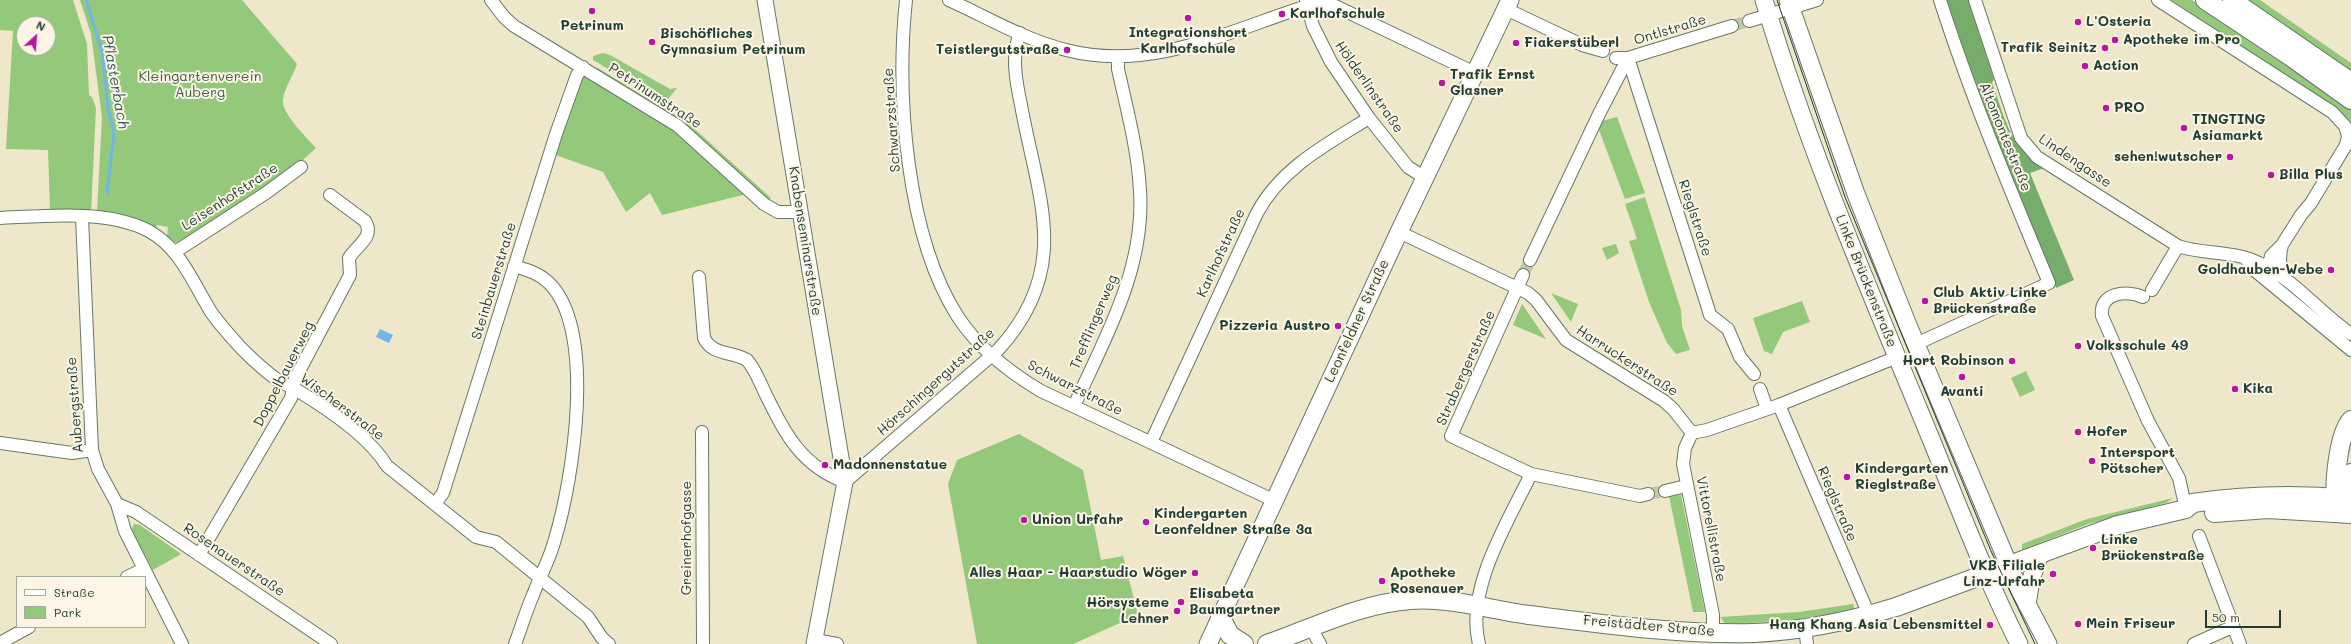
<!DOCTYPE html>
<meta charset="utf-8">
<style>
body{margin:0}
#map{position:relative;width:2351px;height:644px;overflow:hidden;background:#eee7c9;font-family:Mali,sans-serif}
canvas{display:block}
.legend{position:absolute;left:16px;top:576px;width:130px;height:52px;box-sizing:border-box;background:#fcf5e5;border:1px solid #a4ab9e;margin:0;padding:5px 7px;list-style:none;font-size:12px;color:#1f3d34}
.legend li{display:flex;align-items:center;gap:8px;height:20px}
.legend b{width:20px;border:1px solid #a4ab9e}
.north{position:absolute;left:16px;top:16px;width:40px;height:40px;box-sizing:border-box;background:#fcf5e5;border:1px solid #a4ab9e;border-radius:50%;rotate:26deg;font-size:11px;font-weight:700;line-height:16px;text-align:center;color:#1f3d34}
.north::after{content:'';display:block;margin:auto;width:14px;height:18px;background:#b5179e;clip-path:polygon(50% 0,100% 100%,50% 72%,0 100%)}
.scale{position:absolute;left:2205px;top:610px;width:76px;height:18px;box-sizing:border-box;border:2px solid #1f3d34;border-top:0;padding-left:5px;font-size:12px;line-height:14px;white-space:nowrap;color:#1f3d34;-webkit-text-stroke:3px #fcf5e5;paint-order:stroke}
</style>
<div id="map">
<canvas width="2351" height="644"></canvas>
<ul class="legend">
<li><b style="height:5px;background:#fff"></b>Straße</li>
<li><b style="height:11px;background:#94c97b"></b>Park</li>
</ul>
<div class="north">N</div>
<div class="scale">50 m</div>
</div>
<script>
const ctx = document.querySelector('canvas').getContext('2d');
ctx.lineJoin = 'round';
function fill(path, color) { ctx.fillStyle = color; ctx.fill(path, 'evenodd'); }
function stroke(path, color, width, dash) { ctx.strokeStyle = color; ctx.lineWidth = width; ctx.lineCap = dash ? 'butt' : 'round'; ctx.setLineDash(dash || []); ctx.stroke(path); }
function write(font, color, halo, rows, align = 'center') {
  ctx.font = font + ' Mali,sans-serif'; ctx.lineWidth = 4; ctx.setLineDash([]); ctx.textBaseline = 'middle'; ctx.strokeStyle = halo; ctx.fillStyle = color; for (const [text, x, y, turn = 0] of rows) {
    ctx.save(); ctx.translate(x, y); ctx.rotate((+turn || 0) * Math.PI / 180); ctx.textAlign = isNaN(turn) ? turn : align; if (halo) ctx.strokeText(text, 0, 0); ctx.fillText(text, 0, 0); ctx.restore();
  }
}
fill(new Path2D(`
 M0 0H73L87 44 89 95 92 97 96 108 91 213 50 210 48 150 6 149 13 31 0 30ZM24 24H48V48H24Z
 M80 0H242L297 64C294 74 284 89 283 99 280 112 307 138 316 148L291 171 179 242H174L167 236 168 227 157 225 156 228 128 217 97 211 102 117 91 34Z
 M2171 0H2192L2245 34 2351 109V122L2340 112 2308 90Z
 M2246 0H2260L2351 63V73Z
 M603 53 610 55 670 89 677 88 665 103 593 60V56Z
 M596 67 688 123 771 198 768 201 685 126 600 73Z
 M585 76 670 126 747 194 662 215 650 193 626 212 603 172 553 154 582 78Z
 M1617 117 1645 193 1625 199 1599 130 1602 121Z
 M1645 197 1681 310 1682 326 1690 350 1676 354 1667 343 1649 302 1629 241 1637 239 1625 204Z
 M1616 244 1619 253 1607 260 1602 248Z
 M1551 293 1578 304 1571 322Z
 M1802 301 1810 322 1783 332 1772 354 1764 351 1753 318Z
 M1522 304 1546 339 1513 325Z
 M2026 371 2035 390 2020 397 2011 378Z
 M1019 434 1083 470 1101 560 1123 556 1138 615 1073 644H977L948 484 957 460Z
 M1681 495 1705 612H1693L1669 496Z
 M2173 498 2166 503 2088 524 2022 550V544L2087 519Z
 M134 524 140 525 181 554 153 570 133 533 132 528Z
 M1853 604 1855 610 1798 619 1726 625 1720 617 1799 612Z`), '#94c97b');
fill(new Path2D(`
 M1946 0H1968L1994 79 1992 83C2006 121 2009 145 2044 168L2030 173 2074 280 2056 288 1988 124Z`), '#77ad6b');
fill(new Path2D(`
 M380 329 393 335 389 343 376 337Z`), '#70b6e7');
stroke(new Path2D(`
 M86 0 102 51 108 108 114 133 107 193`), '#70b6e7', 3);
stroke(new Path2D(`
 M1732 26 1749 21
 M1523 275 1530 260
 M1648 494 1665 491`), '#c5c5ab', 12, [12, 6]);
const minor = new Path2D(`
 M491 0 504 17 514 26 678 126 764 204 778 212H800
 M906 0C896 95 906 236 958 317 979 349 1009 372 1041 391L1273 500
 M949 0C987 17 1025 40 1066 50 1151 72 1228 31 1307 6L1331 4 1475 73
 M1306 0 1313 26 1331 62 1369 118 1408 167 1425 178
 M1975 0 2021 138 2037 157 2178 246C2204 255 2233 250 2259 263 2295 280 2319 312 2351 334
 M2158 0 2332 112 2345 126 2348 136 2346 145 2311 203 2301 215 2282 245 2271 256 2268 268 2272 283
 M1506 9 1582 45 1603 51
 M1749 21 1817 0
 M1616 58H1628L1732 26
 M1628 58 1708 308 1710 315 1728 329 1740 357 1754 374
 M82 217 92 450 98 469 117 504 125 531 182 644
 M0 218C45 216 108 209 149 231 181 249 193 283 211 312 220 325 231 337 242 349 253 360 266 372 279 381 284 384 290 386 295 389 325 407 369 436 387 466L476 537 496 542 588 617 602 638 609 644
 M1399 232 1528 293 1536 300 1566 340 1664 401 1673 409 1692 433 1707 430 1779 405 1897 357
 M2282 245C2279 257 2279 267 2286 279
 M175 252 266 193 301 167
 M2246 259 2253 269 2351 350
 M1530 260 1599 114 1628 58
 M514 266C527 270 539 273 549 283 597 330 573 480 555 539 550 559 540 576 533 595 526 611 521 628 515 644
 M699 277 704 338C713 356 732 351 747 360 755 369 760 382 765 393 785 433 800 465 845 482L998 350C1073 268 1038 199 1021 105 1016 82 1011 55 1020 33
 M2152 290 2178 246
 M2143 297C2127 290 2099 292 2102 316L2148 421 2179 478 2186 509
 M1916 344 2049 283C2010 189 1971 97 1940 0
 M1760 389 1767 409
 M1779 405 1869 615
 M1074 406C1105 338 1145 269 1140 191 1138 150 1127 110 1118 69V57
 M702 432 703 644
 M1692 433 1685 448 1683 464 1713 615V632
 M1151 442 1257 213C1281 168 1327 144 1369 118
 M0 443 72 453 92 450
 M1531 474 1640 496 1648 494
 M1665 491 1686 486
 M117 504 136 512 331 644
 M435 504 443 493 556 134 577 75 583 67
 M2199 536 2240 644
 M199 555 291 398 295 379 350 275 349 258C357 245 375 237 365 221L330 195
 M127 577 144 569
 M1311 628 1320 644
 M1805 628 1807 644
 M815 640 837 644
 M0 643 29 627
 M1479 644C1465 589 1508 522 1531 474L1451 436 1523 275
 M2194 644 2232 627`);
const tertiary = new Path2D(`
 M765 0 845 482 814 644`);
const secondary = new Path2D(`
 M1764 0C1806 141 1863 275 1919 410 1952 489 1981 568 2019 644
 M1788 0 1856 194 1907 323 2018 587 2048 644
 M2027 605 2031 579 2040 554
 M1208 644 1399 232 1510 0`);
const primary = new Path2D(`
 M2205 0 2291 57 2351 100
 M2232 0 2351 82
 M2338 509C2332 491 2338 434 2351 420
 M2342 509 2347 499 2351 473
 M2214 513 2268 509 2351 514
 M1220 616 1230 635 1244 644
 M1267 644C1313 628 1362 603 1411 600 1450 597 1491 610 1529 615 1603 624 1680 635 1754 633 1802 631 1850 621 1896 607L2118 525 2186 509 2193 503C2247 495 2296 494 2351 499`);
stroke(minor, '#677868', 14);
stroke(tertiary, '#677868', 17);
stroke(secondary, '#677868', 19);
stroke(primary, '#677868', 20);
stroke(minor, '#fff', 12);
stroke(tertiary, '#fff', 15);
stroke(secondary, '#fff', 17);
stroke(primary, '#fff', 18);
stroke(new Path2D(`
 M1777 0 1845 197 1991 551 2035 644`), '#1f3d34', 1);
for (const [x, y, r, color] of [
 [592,11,4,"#b5179e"],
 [1282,14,4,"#b5179e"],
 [1188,18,4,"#b5179e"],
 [2078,22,4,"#b5179e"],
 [2115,40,4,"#b5179e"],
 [652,42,4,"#b5179e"],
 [1516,43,4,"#b5179e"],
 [2105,48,4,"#b5179e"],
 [1067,50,4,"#b5179e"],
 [2085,66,4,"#b5179e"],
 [1442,83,4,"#b5179e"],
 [2106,108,4,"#b5179e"],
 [2184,128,4,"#b5179e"],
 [2230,157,4,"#b5179e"],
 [2271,175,4,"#b5179e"],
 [2331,270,4,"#b5179e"],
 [1925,301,4,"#b5179e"],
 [1338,326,4,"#b5179e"],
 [2078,346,4,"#b5179e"],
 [2012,361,4,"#b5179e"],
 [1962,377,4,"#b5179e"],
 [2235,389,4,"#b5179e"],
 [2078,432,4,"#b5179e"],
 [2092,461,4,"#b5179e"],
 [825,465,4,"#b5179e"],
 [1847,477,4,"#b5179e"],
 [1024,520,4,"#b5179e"],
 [1146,522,4,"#b5179e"],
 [2093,548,4,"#b5179e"],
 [1195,573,4,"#b5179e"],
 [2053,574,4,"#b5179e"],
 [1382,581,4,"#b5179e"],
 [1181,602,4,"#b5179e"],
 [1177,611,4,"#b5179e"],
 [2078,624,4,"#b5179e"],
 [1990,625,4,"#b5179e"]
]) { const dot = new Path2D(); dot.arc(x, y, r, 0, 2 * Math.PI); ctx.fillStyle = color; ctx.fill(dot); stroke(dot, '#fcf5e5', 1.5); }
write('bold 14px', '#1f3d34', '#fcf5e5', [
 ["Karlhofschule",1290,14],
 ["L'Osteria",2086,22],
 ["Petrinum",592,26,"center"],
 ["Integrationshort",1188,33,"center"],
 ["Karlhofschule",1188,49,"center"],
 ["Bischöfliches",660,34],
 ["Gymnasium Petrinum",660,50],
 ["Apotheke im Pro",2123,40],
 ["Fiakerstüberl",1524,43],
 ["Trafik Seinitz",2097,48,"right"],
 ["Teistlergutstraße",1059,50,"right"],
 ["Action",2093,66],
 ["Trafik Ernst",1450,75],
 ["Glasner",1450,91],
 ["PRO",2114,108],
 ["TINGTING",2192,120],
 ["Asiamarkt",2192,136],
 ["sehen!wutscher",2222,157,"right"],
 ["Billa Plus",2279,175],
 ["Goldhauben-Webe",2323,270,"right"],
 ["Club Aktiv Linke",1933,293],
 ["Brückenstraße",1933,309],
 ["Pizzeria Austro",1330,326,"right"],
 ["Volksschule 49",2086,346],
 ["Hort Robinson",2004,361,"right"],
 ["Kika",2243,389],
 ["Avanti",1962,392,"center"],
 ["Hofer",2086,432],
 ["Intersport",2100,453],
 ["Pötscher",2100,469],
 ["Madonnenstatue",833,465],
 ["Kindergarten",1855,469],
 ["Rieglstraße",1855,485],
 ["Kindergarten",1154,514],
 ["Leonfeldner Straße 3a",1154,530],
 ["Union Urfahr",1032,520],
 ["Linke",2101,540],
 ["Brückenstraße",2101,556],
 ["VKB Filiale",2045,566,"right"],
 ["Linz-Urfahr",2045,582,"right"],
 ["Alles Haar - Haarstudio Wöger",1187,573,"right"],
 ["Apotheke",1390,573],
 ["Rosenauer",1390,589],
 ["Elisabeta",1189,594],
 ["Baumgartner",1189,610],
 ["Hörsysteme",1169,603,"right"],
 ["Lehner",1169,619,"right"],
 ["Mein Friseur",2086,624],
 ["Hang Khang Asia Lebensmittel",1982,625,"right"]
], 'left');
write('14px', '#1f3d34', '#fcf5e5', [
 ["Ontlstraße",1670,30,-17],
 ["Hölderlinstraße",1369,87,55],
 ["Petrinumstraße",655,96,33],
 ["Schwarzstraße",892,120,-94],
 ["Altomontestraße",2005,137,68],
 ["Lindengasse",2075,161,34],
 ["Leisenhofstraße",230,197,-33],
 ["Rieglstraße",1695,218,72],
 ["Knabenseminarstraße",805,241,81],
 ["Karlhofstraße",1221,253,-65],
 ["Steinbauerstraße",494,281,-73],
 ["Linke Brückenstraße",1866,281,68],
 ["Leonfeldner Straße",1357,321,-65],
 ["Trefflingerweg",1094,322,-67],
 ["Harruckerstraße",1627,361,33],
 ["Strabergerstraße",1466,368,-66],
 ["Doppelbauerweg",284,374,-63],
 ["Hörschingergutstraße",936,382,-42],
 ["Schwarzstraße",1075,388,27],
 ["Aubergstraße",75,405,-94],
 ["Wischerstraße",342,407,37],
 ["Rieglstraße",1837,504,67],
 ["Vittorellistraße",1711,529,79],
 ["Greinerhofgasse",687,538,-90],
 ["Rosenauerstraße",234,560,34],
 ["Freistädter Straße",1649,626,5]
]);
write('14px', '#3c6046', '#fcf5e5', [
 ["Kleingartenverein",200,77],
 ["Auberg",200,93]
]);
write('italic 15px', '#335b61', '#fcf5e5', [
 ["Pflasterbach",115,82,80]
]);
</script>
